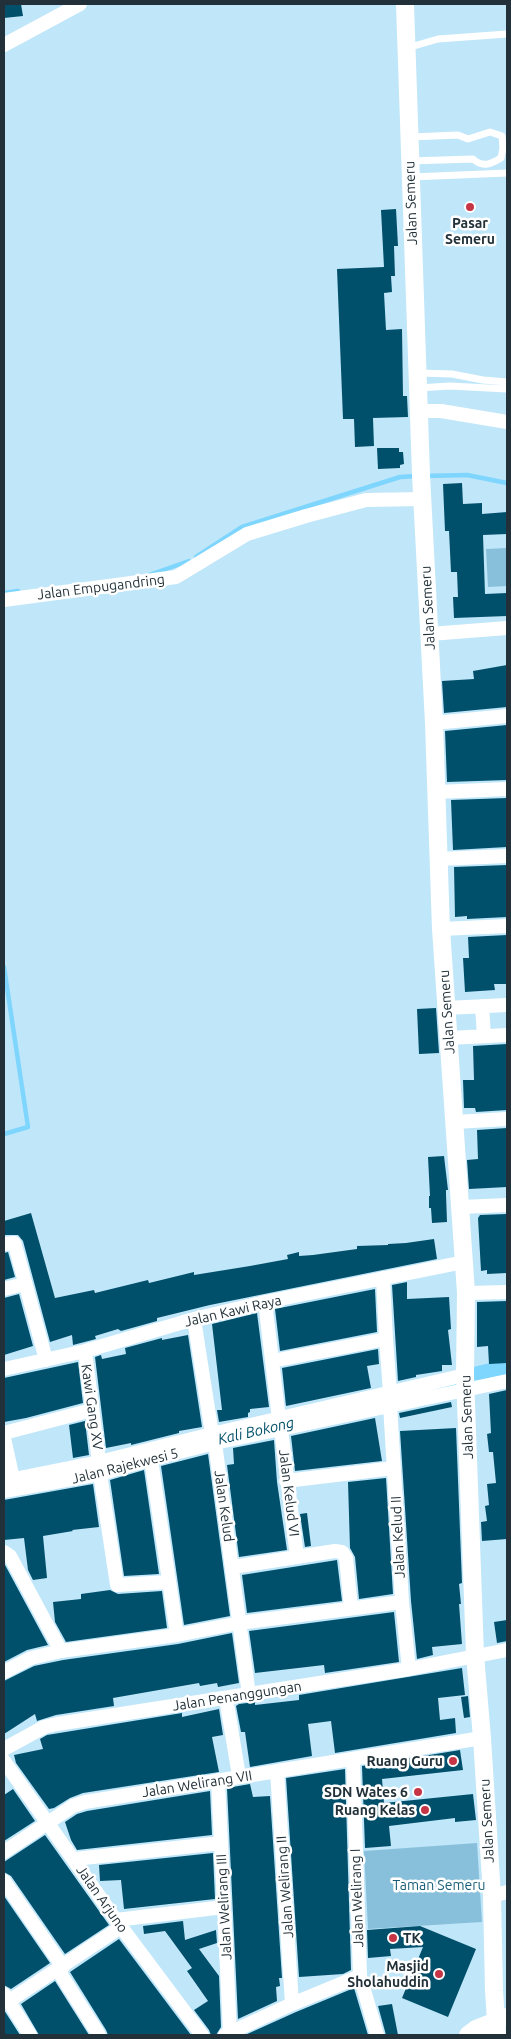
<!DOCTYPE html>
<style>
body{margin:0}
#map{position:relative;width:511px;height:2039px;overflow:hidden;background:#c0e6f9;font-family:Ubuntu,sans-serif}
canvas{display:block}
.frame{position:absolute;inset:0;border:5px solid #223139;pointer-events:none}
</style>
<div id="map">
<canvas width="511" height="2039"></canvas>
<div class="frame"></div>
</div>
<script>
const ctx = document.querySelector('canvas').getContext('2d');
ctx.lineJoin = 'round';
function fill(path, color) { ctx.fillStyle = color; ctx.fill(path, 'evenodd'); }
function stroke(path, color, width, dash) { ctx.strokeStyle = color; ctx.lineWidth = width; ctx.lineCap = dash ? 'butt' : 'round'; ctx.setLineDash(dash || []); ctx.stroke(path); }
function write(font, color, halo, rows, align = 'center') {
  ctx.font = font + ' Ubuntu,sans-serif'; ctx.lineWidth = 5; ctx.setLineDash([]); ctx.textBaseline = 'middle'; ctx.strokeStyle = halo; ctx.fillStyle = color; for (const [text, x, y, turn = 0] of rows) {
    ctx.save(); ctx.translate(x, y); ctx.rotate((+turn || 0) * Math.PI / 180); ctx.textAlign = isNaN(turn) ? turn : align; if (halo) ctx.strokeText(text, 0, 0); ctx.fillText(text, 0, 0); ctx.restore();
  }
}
fill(new Path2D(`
 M507 548V586L488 587 486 549Z
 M477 1843 482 1922 368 1929 364 1851Z`), '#88c0db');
stroke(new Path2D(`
 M424 476 467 475 507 483
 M196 557 242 527 400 477 417 476
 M149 575 189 561
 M4 593 18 591
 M4 967 28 1127 4 1134`), '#7ed5fd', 4.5);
stroke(new Path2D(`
 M418 1394 507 1372`), '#7ed5fd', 26);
fill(new Path2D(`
 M4 4H21L23 16 4 18Z
 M396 209 398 246H394L395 276H391L392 292 384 293 386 330 402 329 403 396H407L408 417 373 418 374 446 355 447 354 419H343L337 269 384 267 381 210Z
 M377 448H399V452H403L404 464 400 465V468L378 469Z
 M462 483 463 504 482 503V514L507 512V534L483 535 485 594 507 593V616L454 618 453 597H458L457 572H451L449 531H445L443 484Z
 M507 665V707L444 713 442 681 474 679 473 671Z
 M507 725V780L447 782 445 731Z
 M507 798V847L453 850 451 800Z
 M507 865V917L467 919V916L455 917 454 867Z
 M507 935V984H494L495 990 465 992 463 958H469L468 937Z
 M436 1008 439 1053 419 1054 417 1009Z
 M507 1044V1110L476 1112 475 1108H464L463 1080H474L473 1046Z
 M507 1128V1187L469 1189 467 1160 478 1159 477 1130Z
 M444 1156 448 1190H446V1194L447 1222 432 1223 431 1208H429V1196H430L428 1157Z
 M31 1213 55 1298 94 1290 95 1293 148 1280 149 1283 194 1272V1275L250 1266 288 1259 287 1255 299 1252V1256L313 1255 357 1249V1246L388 1245V1244L406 1243 434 1239 437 1259 210 1305 157 1318V1321L121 1331 118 1329 95 1336 96 1339 73 1345 72 1335 50 1342 23 1241 18 1235H4V1221Z
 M507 1214V1273L487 1274V1270L481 1271 478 1218 480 1215Z
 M8 1252 15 1277 4 1280V1253Z
 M407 1282V1299L449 1297 451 1329 448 1330 452 1365H442V1371L416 1375V1377L398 1381 392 1285Z
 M375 1289 377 1332 280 1351 275 1309Z
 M19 1294 33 1346 4 1355V1298Z
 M507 1301V1363L489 1364 488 1346 477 1347V1302Z
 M257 1313 269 1407 250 1409V1412L248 1413V1417L219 1422 217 1410H222L212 1324Z
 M188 1335 202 1427 179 1431V1433L131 1445V1443L106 1448 95 1357 101 1355 102 1359 126 1354 125 1348 162 1338V1340Z
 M378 1349 379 1364 367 1366 371 1388 286 1406 282 1368Z
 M78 1362 83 1403 26 1418 4 1422V1378Z
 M507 1390V1539L482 1541 481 1522 487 1521 485 1506 489 1505 487 1484 496 1483 493 1452H489L487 1434 491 1433 489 1394Z
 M451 1402 452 1407 400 1418 399 1413Z
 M375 1418 382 1461 295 1471 291 1436Z
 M85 1421 89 1455 73 1458 69 1425Z
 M456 1428 462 1583 459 1584 461 1604H459L462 1644 432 1647 433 1655 417 1659 411 1601 400 1431Z
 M274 1440 277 1482 287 1550 239 1557 227 1465 234 1464 233 1448Z
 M208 1454 230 1616 184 1625 161 1466Z
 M144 1470 159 1574 124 1576 110 1480Z
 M386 1478 393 1594 359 1599 355 1557 350 1548 348 1482Z
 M93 1484 99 1527 72 1530 73 1531 43 1536 47 1578 33 1580 28 1570 24 1538 4 1540V1500Z
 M307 1513 311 1546 305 1547 300 1514Z
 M337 1560 342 1601 247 1613 242 1575Z
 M4 1563 48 1645 27 1650 4 1662Z
 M110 1590 118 1594 162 1591 167 1628 66 1642 55 1622 53 1602 81 1599V1594Z
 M394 1612 399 1662 325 1673 324 1665 255 1673 249 1631Z
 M507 1620V1641L497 1643 494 1622Z
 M232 1633 239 1683 218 1687 217 1683 200 1686 199 1683 113 1698 114 1706 56 1715 37 1721 35 1714 4 1734V1681L34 1666 63 1660 178 1644Z
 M462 1668 465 1695 438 1698 440 1720 455 1718 456 1733 335 1753 331 1721 308 1724 312 1756 250 1767 245 1732H241L236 1706 239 1704 255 1702V1705L299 1700V1695Z
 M468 1696 470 1717 464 1718 461 1697Z
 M219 1709 223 1735 212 1737 219 1772 83 1793 70 1798 54 1808 49 1809 16 1763 14 1755 43 1749 40 1739 47 1735 182 1713V1717Z
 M460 1750 463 1770 382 1779 384 1803 473 1794 476 1820 455 1822V1818L389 1826 391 1846 365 1848 362 1766Z
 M345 1769 351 1970 343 1974 299 1977 286 1778Z
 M250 1784 253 1797 270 1796 282 1978H279L280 1986 276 1987 277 2001 238 2019 227 1788Z
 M13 1789 35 1821 4 1841V1795Z
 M210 1791 212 1835 77 1850 71 1840 65 1822 77 1814 87 1811Z
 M45 1835 109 1925 65 1954 11 1876 4 1872V1862Z
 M213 1853 215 1899 124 1909 121 1880 100 1881 99 1865Z
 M4 1896 50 1963 11 1989 4 1985Z
 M183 1921 185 1940 216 1930 217 1943 199 1949 219 1976 221 2027 216 2035H211L209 2030 194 2010 208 2001 187 1971 192 1968 165 1931 144 1934 143 1926Z
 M420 1926 476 1949 448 2017 402 1998 423 1947 390 1949 391 1956 368 1958 367 1930Z
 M119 1939 191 2035H108L106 2030 70 1972Z
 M55 1981 89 2035H39L21 2004Z
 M354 1988 368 2035H245L296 2012Z
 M392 2004 398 2035H386L378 2006Z
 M4 2010 20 2035H4Z`), '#00506b');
stroke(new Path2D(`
 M407 48 438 39 507 34
 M411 137 458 135 468 139 490 132 502 136 503 148
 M410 161 473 159C483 168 491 164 501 158L503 148H507
 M411 177 507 173
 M418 373 452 374 483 380 507 382
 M418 388 450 386 507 389`), '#fff', 7);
stroke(new Path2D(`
 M4 45 80 4
 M419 411H441L507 422
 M4 600 176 577 247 534 306 516 366 500 422 499
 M430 634 507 628
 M434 723 507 716
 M437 792 507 789
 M438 859 507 856
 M441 929 507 926
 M482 1006 484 1036
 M446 1008 507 1005
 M448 1038 507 1035
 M455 1122 507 1119
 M461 1207 507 1205
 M4 1244 14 1243 15 1245 46 1360
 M383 1278 386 1339
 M4 1289 24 1284
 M466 1293 507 1292
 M265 1302 279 1419
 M194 1319 212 1434 215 1443 249 1695
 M85 1351 99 1462
 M272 1361 386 1339 390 1392
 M4 1369 85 1351 194 1319 265 1302 464 1262
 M390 1405 402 1602 409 1669
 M281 1429 297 1557
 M4 1433 92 1410
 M4 1438 13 1479
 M151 1459 177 1635
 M100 1474 117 1585 168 1582
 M4 1481 99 1462 212 1434 465 1375
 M286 1481 394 1468
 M4 1491 100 1474 151 1459 215 1443 507 1381
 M4 1552 10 1556 61 1651
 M233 1567 335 1551 342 1552 346 1558 351 1608
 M4 1672 31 1658 61 1651 177 1635 239 1623 402 1602
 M226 1698 239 1776
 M4 1749 44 1727 57 1724 409 1669 507 1650
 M353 1759 360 1976 377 2035
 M4 1761 116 1920 202 2035
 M277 1771 292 2004
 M218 1780 230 2033
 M4 1852 73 1806 85 1802 482 1738
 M75 1859 221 1843
 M4 1881 63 1967
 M492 1896 507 1892
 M116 1920 224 1907
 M58 1970 99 2035
 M4 1994 30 2035
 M9 2001 121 1927
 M225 2035 292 2004 360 1976`), '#fff', 14);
stroke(new Path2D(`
 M405 4 421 475 434 723 441 929 466 1293 465 1375 475 1655 482 1738 492 1896 494 1991 497 2035
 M468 2035 476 2029 507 2017`), '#fff', 18);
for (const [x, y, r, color] of [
 [470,207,5,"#c53546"],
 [453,1761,5,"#c53546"],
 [418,1792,5,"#c53546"],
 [425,1810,5,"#c53546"],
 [393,1938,5,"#c53546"],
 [439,1974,5,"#c53546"]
]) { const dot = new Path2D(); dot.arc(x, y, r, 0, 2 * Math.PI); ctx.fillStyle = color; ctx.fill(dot); stroke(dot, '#fff', 2); }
write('14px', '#223139', '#fff', [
 ["Jalan Semeru",411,203,-92],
 ["Jalan Empugandring",101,587,-7],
 ["Jalan Semeru",428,608,-93],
 ["Jalan Semeru",447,1012,-94],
 ["Jalan Kawi Raya",233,1311,-13],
 ["Kawi Gang XV",92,1407,82],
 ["Jalan Semeru",467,1417,-92],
 ["Jalan Rajekwesi 5",125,1466,-14],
 ["Jalan Kelud VI",289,1493,83],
 ["Jalan Kelud",224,1506,82],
 ["Jalan Kelud II",398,1537,-93],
 ["Jalan Penanggungan",237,1696,-9],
 ["Jalan Welirang VII",197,1784,-9],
 ["Jalan Semeru",487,1821,-93],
 ["Jalan Welirang II",285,1887,-94],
 ["Jalan Welirang I",357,1898,-92],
 ["Jalan Arjuno",102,1899,55],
 ["Jalan Welirang III",224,1907,-93]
]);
write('bold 14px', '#223139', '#fff', [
 ["Pasar",470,223,"center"],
 ["Semeru",470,239,"center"],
 ["Ruang Guru",443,1761],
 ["SDN Wates 6",408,1792],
 ["Ruang Kelas",415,1810],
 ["TK",403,1938,"left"],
 ["Masjid",429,1966],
 ["Sholahuddin",429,1982]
], 'right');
write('14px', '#1a5e78', '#fff', [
 ["Taman Semeru",439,1885]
]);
write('italic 15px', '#03506a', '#fff', [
 ["Kali Bokong",256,1431,-13]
]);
</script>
